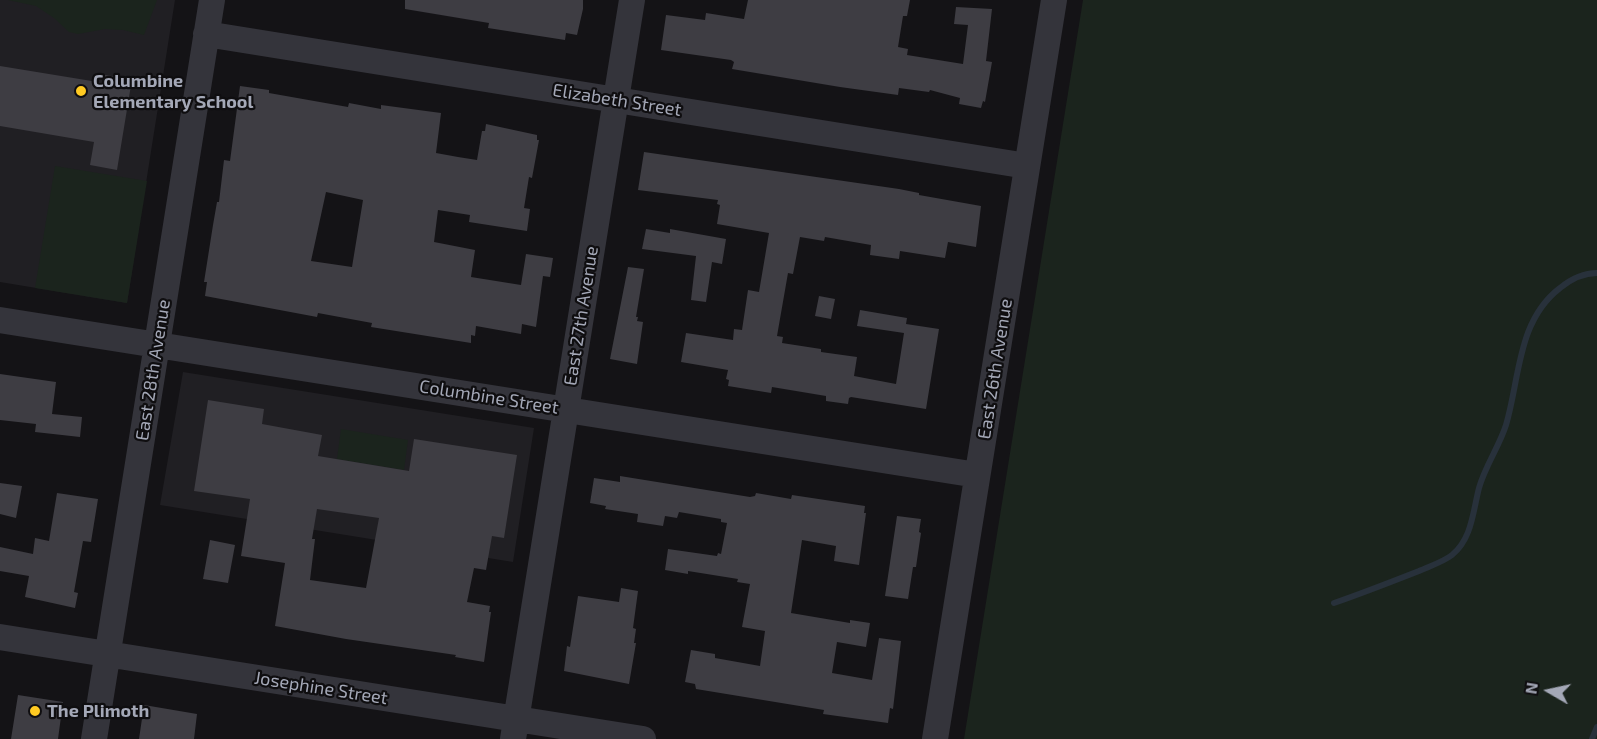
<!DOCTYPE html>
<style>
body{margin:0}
#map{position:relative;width:1597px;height:739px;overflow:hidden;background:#141316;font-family:"Exo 2",sans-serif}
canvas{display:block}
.north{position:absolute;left:1519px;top:661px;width:60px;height:60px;-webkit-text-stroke:4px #0f0e10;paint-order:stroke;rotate:279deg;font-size:16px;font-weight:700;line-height:24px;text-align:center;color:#a4a8b7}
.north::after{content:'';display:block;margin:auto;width:21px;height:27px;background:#a4a8b7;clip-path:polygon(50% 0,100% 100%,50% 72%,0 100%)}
</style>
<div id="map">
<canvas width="1597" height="739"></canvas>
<div class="north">N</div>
</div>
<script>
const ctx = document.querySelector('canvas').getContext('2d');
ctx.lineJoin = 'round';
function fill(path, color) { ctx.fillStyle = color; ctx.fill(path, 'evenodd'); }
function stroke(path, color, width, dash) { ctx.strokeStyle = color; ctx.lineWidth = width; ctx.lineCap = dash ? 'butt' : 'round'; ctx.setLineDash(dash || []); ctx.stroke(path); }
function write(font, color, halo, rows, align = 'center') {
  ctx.font = font + ' "Exo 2",sans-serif'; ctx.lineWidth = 4.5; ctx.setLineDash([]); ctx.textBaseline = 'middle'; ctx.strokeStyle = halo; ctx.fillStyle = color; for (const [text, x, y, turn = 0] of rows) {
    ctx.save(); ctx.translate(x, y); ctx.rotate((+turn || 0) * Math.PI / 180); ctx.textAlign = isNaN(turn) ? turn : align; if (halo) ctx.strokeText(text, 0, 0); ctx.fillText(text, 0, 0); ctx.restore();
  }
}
fill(new Path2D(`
 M0 0H175L127 303 0 282Z
 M183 372 534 428 513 562 160 505Z`), '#201f23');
fill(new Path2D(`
 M8 0H157L144 35 123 30 105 29 78 34 69 32 54 18 36 6Z
 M1083 0H1597V739H964Z
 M55 166 147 181 127 303 35 288Z
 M341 429 408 440 404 470 337 459Z`), '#1b241d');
stroke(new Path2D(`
 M1334 603C1363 593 1391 582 1419 571 1430 566 1443 562 1452 555 1472 539 1473 511 1479 488 1485 466 1499 447 1506 425 1520 378 1517 321 1560 288 1571 279 1582 273 1597 273
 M1592 739 1597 727`), '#28313b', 6);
fill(new Path2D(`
 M405 0H583V9L577 35 566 33 565 40 488 28 489 23 405 9Z
 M748 0H910L907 16H903L898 47 908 49 907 55 963 64 968 25 954 24 956 7 992 9 986 61 992 62 985 102 983 101 981 108 959 104 960 98 930 90 929 92 899 88 898 95 840 87 732 69 734 62 731 60 661 50 666 15 705 20 706 13 744 19Z
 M0 66 104 83 105 75 132 79 117 170 90 165 94 142 0 126Z
 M240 86 269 90V93L348 107 349 103 381 109V105L441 113 436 153 458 157 477 160 482 131H485L486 124 537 135V140H539L532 178 529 177 524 208 530 209 527 231 469 222 470 215 438 210 434 242 475 250 471 277 521 285 526 254 553 258 550 277 543 276 536 327 522 324 521 334 476 326 475 336 471 335V343L371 327 372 323 318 313 317 317 205 296 207 282H204L213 225 217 202H219L224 160 230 161ZM326 192 363 200 352 267 311 261Z
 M644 152 899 189 919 193V195L981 206 976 247 948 242 945 258 900 251 899 259 870 255 871 245 825 237 824 241 800 237 793 274 788 273 777 336 783 337 782 343 821 349V352L857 357 854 376 896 384 904 333 857 326 860 310 907 318 906 324 939 329 926 409 851 397 849 398 848 404 826 401V396L772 387 771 393 728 386 729 380 726 379 728 370 681 362 686 333 733 340 734 329 742 330 748 290 759 292 769 233 717 224 720 205 717 204 718 200 638 190Z
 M646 229 670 233V229L726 239 722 264 712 262 706 302 691 300 696 256 642 249Z
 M628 267 644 269 636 317H638L637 321 643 322 637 364 610 359Z
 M819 296 835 299 831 319 815 316Z
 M0 374 56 382 52 414 82 417 80 437 35 432 36 424 0 420Z
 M208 400 264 409 262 424 322 435 318 456 409 471 414 439 517 455 504 538 492 536 486 570 474 568 467 602 490 606 489 612H491L484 662 455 657 456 655 346 639 275 626 285 563 241 556 250 499 194 491ZM317 509 379 518 366 588 310 580 315 539H312Z
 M620 476 750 497 755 496 756 493 791 499 792 495 865 506 864 513H866L859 565 834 561 836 546 802 540 791 613 850 623V620L870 623 866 647 837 642 832 673 872 680 879 638 901 641 893 709 890 708 888 723 823 714 824 710 696 689 695 684 685 682 691 650 715 654V658L760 666 765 631 742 627 750 584 737 582 738 579 688 571V574L665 570 668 549 717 556 718 553 721 554 727 523 721 522V519L679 512 677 518 665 516 663 526 637 522 638 514 605 509 606 506 590 503 594 478 620 482Z
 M0 483 22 486 16 518 0 514Z
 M57 493 98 499 91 542 83 541 74 592 78 593 75 608 25 597 29 576 0 571V547L33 554 35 538 49 541Z
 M897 516 921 519 919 532 921 533 918 553 916 567H913L908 599 885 596Z
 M210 540 235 545 228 583 203 579Z
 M621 588 638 591 633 628 636 629 634 643H636L629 684 564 671 567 646 570 647 578 596 619 602Z
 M18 695 63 702 58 739H11Z
 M144 705 197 714 194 739H139Z`), '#3e3d43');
stroke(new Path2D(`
 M206 34 1027 166
 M0 320 977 475
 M0 637 643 739
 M94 739 212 0
 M513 739 632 0
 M935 739 1054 0`), '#34343b', 26);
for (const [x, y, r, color] of [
 [81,91,6,"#ffca22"],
 [35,711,6,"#ffca22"]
]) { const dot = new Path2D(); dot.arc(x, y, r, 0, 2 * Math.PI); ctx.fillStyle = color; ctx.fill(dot); stroke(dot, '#0f0e10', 2); }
write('bold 18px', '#a4a8b7', '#0f0e10', [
 ["Columbine",93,81],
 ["Elementary School",93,102],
 ["The Plimoth",47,711]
], 'left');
write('18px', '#a4a8b7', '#0f0e10', [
 ["Elizabeth Street",617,100,9],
 ["East 27th Avenue",581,316,-81],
 ["East 26th Avenue",995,369,-81],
 ["East 28th Avenue",153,370,-81],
 ["Columbine Street",489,397,9],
 ["Josephine Street",321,688,9]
]);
</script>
